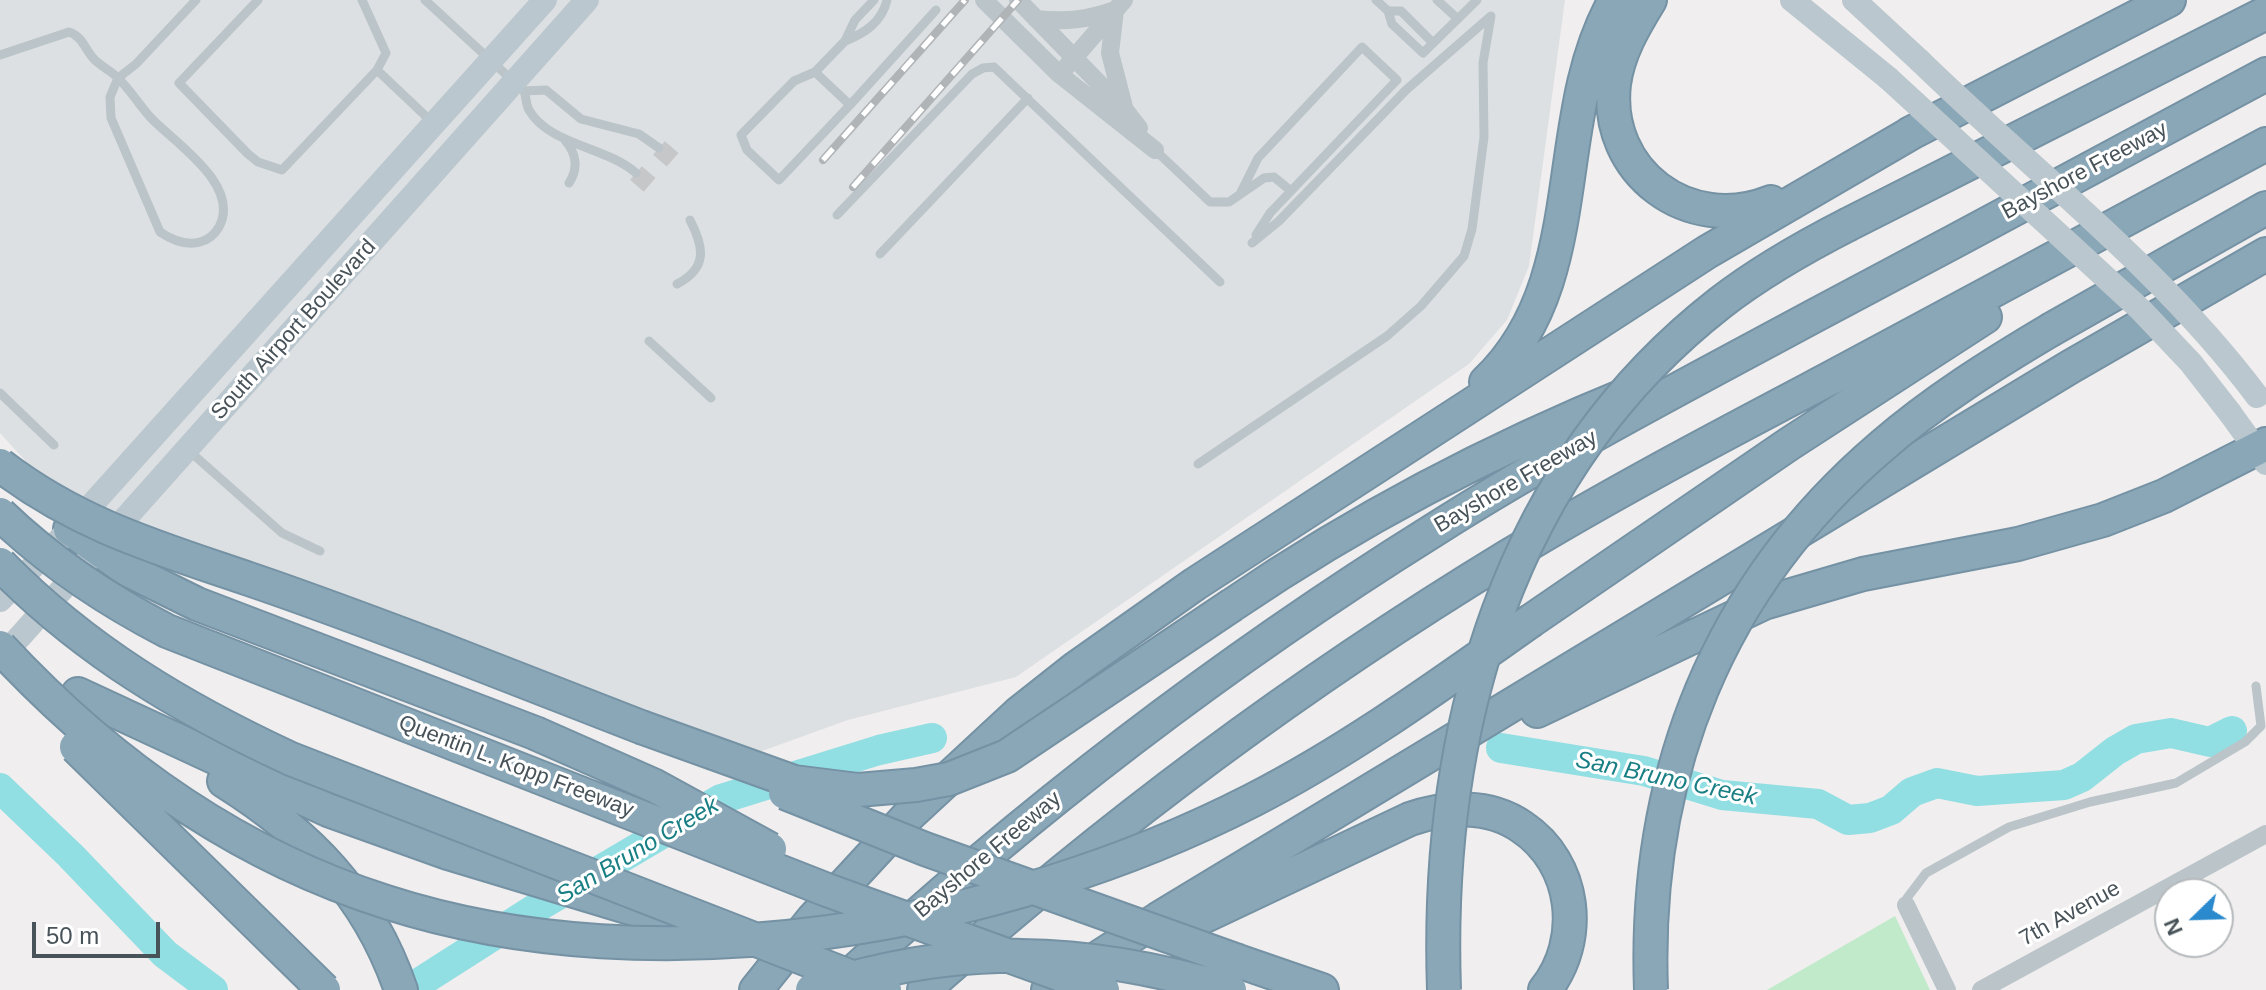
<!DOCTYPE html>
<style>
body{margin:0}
#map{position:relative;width:2266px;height:990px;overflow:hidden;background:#f0eeee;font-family:Helvetica,sans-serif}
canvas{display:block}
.north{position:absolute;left:2154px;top:878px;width:80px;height:80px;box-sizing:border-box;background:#fff;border:2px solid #b6babd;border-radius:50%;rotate:247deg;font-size:22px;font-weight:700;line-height:32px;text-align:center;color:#485359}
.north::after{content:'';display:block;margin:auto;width:28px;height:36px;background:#2b8acd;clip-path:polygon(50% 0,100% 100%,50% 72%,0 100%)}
.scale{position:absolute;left:32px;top:922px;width:128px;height:36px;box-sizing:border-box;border:4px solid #485359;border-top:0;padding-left:10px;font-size:24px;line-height:28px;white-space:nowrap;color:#485359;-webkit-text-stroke:6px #fff;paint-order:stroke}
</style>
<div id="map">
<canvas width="2266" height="990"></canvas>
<div class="north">N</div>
<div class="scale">50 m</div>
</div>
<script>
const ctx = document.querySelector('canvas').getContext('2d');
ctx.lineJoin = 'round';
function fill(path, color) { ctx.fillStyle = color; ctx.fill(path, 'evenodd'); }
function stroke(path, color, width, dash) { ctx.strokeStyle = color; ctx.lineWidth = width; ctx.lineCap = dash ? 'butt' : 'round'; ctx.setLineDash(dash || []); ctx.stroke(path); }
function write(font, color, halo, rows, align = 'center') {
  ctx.font = font + ' Helvetica,sans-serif'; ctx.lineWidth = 6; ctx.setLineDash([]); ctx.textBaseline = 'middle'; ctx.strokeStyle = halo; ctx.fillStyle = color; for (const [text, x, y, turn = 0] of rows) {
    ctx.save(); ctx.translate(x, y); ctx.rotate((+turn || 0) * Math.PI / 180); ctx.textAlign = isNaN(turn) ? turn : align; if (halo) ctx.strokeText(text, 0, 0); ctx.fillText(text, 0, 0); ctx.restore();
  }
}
fill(new Path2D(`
 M0 0H1565L1529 266 1507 320 1469 364 1016 677 848 720 751 755 193 542 96 513 31 467 0 433Z`), '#dde0e2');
fill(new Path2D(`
 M1895 916 1930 990H1767Z`), '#c0eaca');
stroke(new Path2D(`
 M1501 748 1644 771 1722 795 1818 804 1848 820 1870 818 1891 810 1912 792 1937 783 1977 791 2064 785 2082 777 2115 751 2136 739 2171 733 2210 742 2232 731
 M0 788 70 855 165 954 213 990
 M408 990 541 905 721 799 879 750 932 738`), '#91dee3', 30);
stroke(new Path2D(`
 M659 148 674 161
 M636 173 652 187`), '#c6c7c9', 18, [18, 9]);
const highway = new Path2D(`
 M1650 0C1634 26 1618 53 1614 84 1604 172 1688 235 1771 202
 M1909 134 2169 0
 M1849 224 2266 13
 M2052 329 2266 208
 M1486 382C1593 280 1547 120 1615 0
 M70 529 126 569 197 604 535 733
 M1232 605C1358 519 1494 448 1635 391
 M1532 620 1789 444 1985 317
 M433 646 641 727
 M78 694 328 810 448 853 660 917
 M1537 711 1764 603 1863 574 2018 544 2103 520 2164 496 2266 444
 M224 781C308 834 368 894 401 990
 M1171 932 1410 819C1446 806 1489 804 1522 827 1576 863 1585 940 1545 990
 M1238 961 1322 990
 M838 986C1022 816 1221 663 1434 530 1557 452 1686 385 1814 316 1965 236 2115 155 2266 74
 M756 990 813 919 910 814 1019 713 1076 668 1195 584 1707 252 1913 132
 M924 990C1105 828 1300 683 1507 557 1612 493 1721 436 1829 379 1975 301 2120 222 2266 144
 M1048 990 1158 919 2070 367 2266 254`);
stroke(highway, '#7592a4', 36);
stroke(new Path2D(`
 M258 0 179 83 248 154 258 162 282 170 377 70 386 53 362 0
 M425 0 524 91C526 96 526 105 529 110 549 145 607 147 636 173
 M1376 0 1388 11 1392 24 1423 53 1477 0
 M1437 0 1458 19
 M1388 11H1401L1433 43
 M845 41C865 33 882 22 887 0
 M0 55 69 32C82 36 85 49 93 58 100 66 110 70 117 77 131 90 140 107 153 120 177 144 241 186 219 227 215 234 208 240 200 242 186 246 172 240 160 232L111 118 110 97 118 78 136 64 196 0
 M377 70 433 123
 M815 72 850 105 779 180 747 150 741 135 794 81 815 72 845 41 855 20 874 0
 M524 91 546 90 581 119 639 134 659 148
 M850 105 936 10
 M565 140C576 153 579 168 569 183
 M1155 150 1210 202H1229L1264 178 1274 177 1291 191
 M1241 192 1258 158 1362 47 1397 80 1270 213 1256 235
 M837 215 972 74 983 68 994 67 1220 282
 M880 254 1028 98
 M677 284C708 268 704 247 690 220
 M649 341 711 398
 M0 393 54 445
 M187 449 282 533 320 551
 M1198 464 1387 336 1421 306 1464 256 1472 229 1484 137 1483 63 1491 16 1406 90 1279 221 1252 243
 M1906 905 1907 898 1926 873 2009 827 2090 802 2176 783 2245 742 2261 726 2256 686`), '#bac4c9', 9);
stroke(new Path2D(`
 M984 0 1059 74 1155 150
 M1018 0 1125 110 1139 128
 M1115 10 1110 53 1124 107
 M1036 19C1066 22 1087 20 1115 10
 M1067 66 1124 0
 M1906 905 1947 990
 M1981 990 2266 834`), '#bac4c9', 18);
stroke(new Path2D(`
 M1792 0 1888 78
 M1854 0 1920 61
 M2230 413 2266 463
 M0 600 70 529 545 0
 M0 659 587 0`), '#bbc7ce', 24);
stroke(highway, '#8aa7b8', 32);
const rail = new Path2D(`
 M823 160 965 0
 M853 187 1018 0`);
stroke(rail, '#b0b4b7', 8);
stroke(rail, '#fff', 5, [15]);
const highwayBridge = new Path2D(`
 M0 465C78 525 158 548 249 579 311 600 372 623 433 646
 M0 514C50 562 105 599 167 631L827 890 1103 990
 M0 564C84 650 183 709 291 759L885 990
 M0 647C107 762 235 854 386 902 658 990 1003 928 1253 800 1352 749 1441 684 1532 620
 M641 727 794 782 858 790 916 785 949 779 1007 756 1232 605
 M535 733 655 786 770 849
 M76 747 324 990
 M785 793 925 849 1238 961
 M812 990C957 942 1085 947 1230 990
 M1444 990C1435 729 1506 470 1720 303 1760 272 1804 247 1849 224
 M1651 990C1643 775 1717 587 1882 446 1934 401 1993 364 2052 329`);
stroke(highwayBridge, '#7592a4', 36, []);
stroke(new Path2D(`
 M1920 61C2033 171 2162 269 2257 396
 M1888 78 2141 310 2191 363 2230 413`), '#bbc7ce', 24);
stroke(highwayBridge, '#8aa7b8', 32);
write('22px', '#485359', '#fff', [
 ["Bayshore Freeway",2085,171,-28],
 ["South Airport Boulevard",294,330,-48],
 ["Bayshore Freeway",1516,482,-30],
 ["Quentin L. Kopp Freeway",516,767,21],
 ["Bayshore Freeway",988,855,-40],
 ["7th Avenue",2070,914,-29]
]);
write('italic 24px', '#197f85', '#fff', [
 ["San Bruno Creek",1666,779,12],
 ["San Bruno Creek",638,851,-31]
]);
</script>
